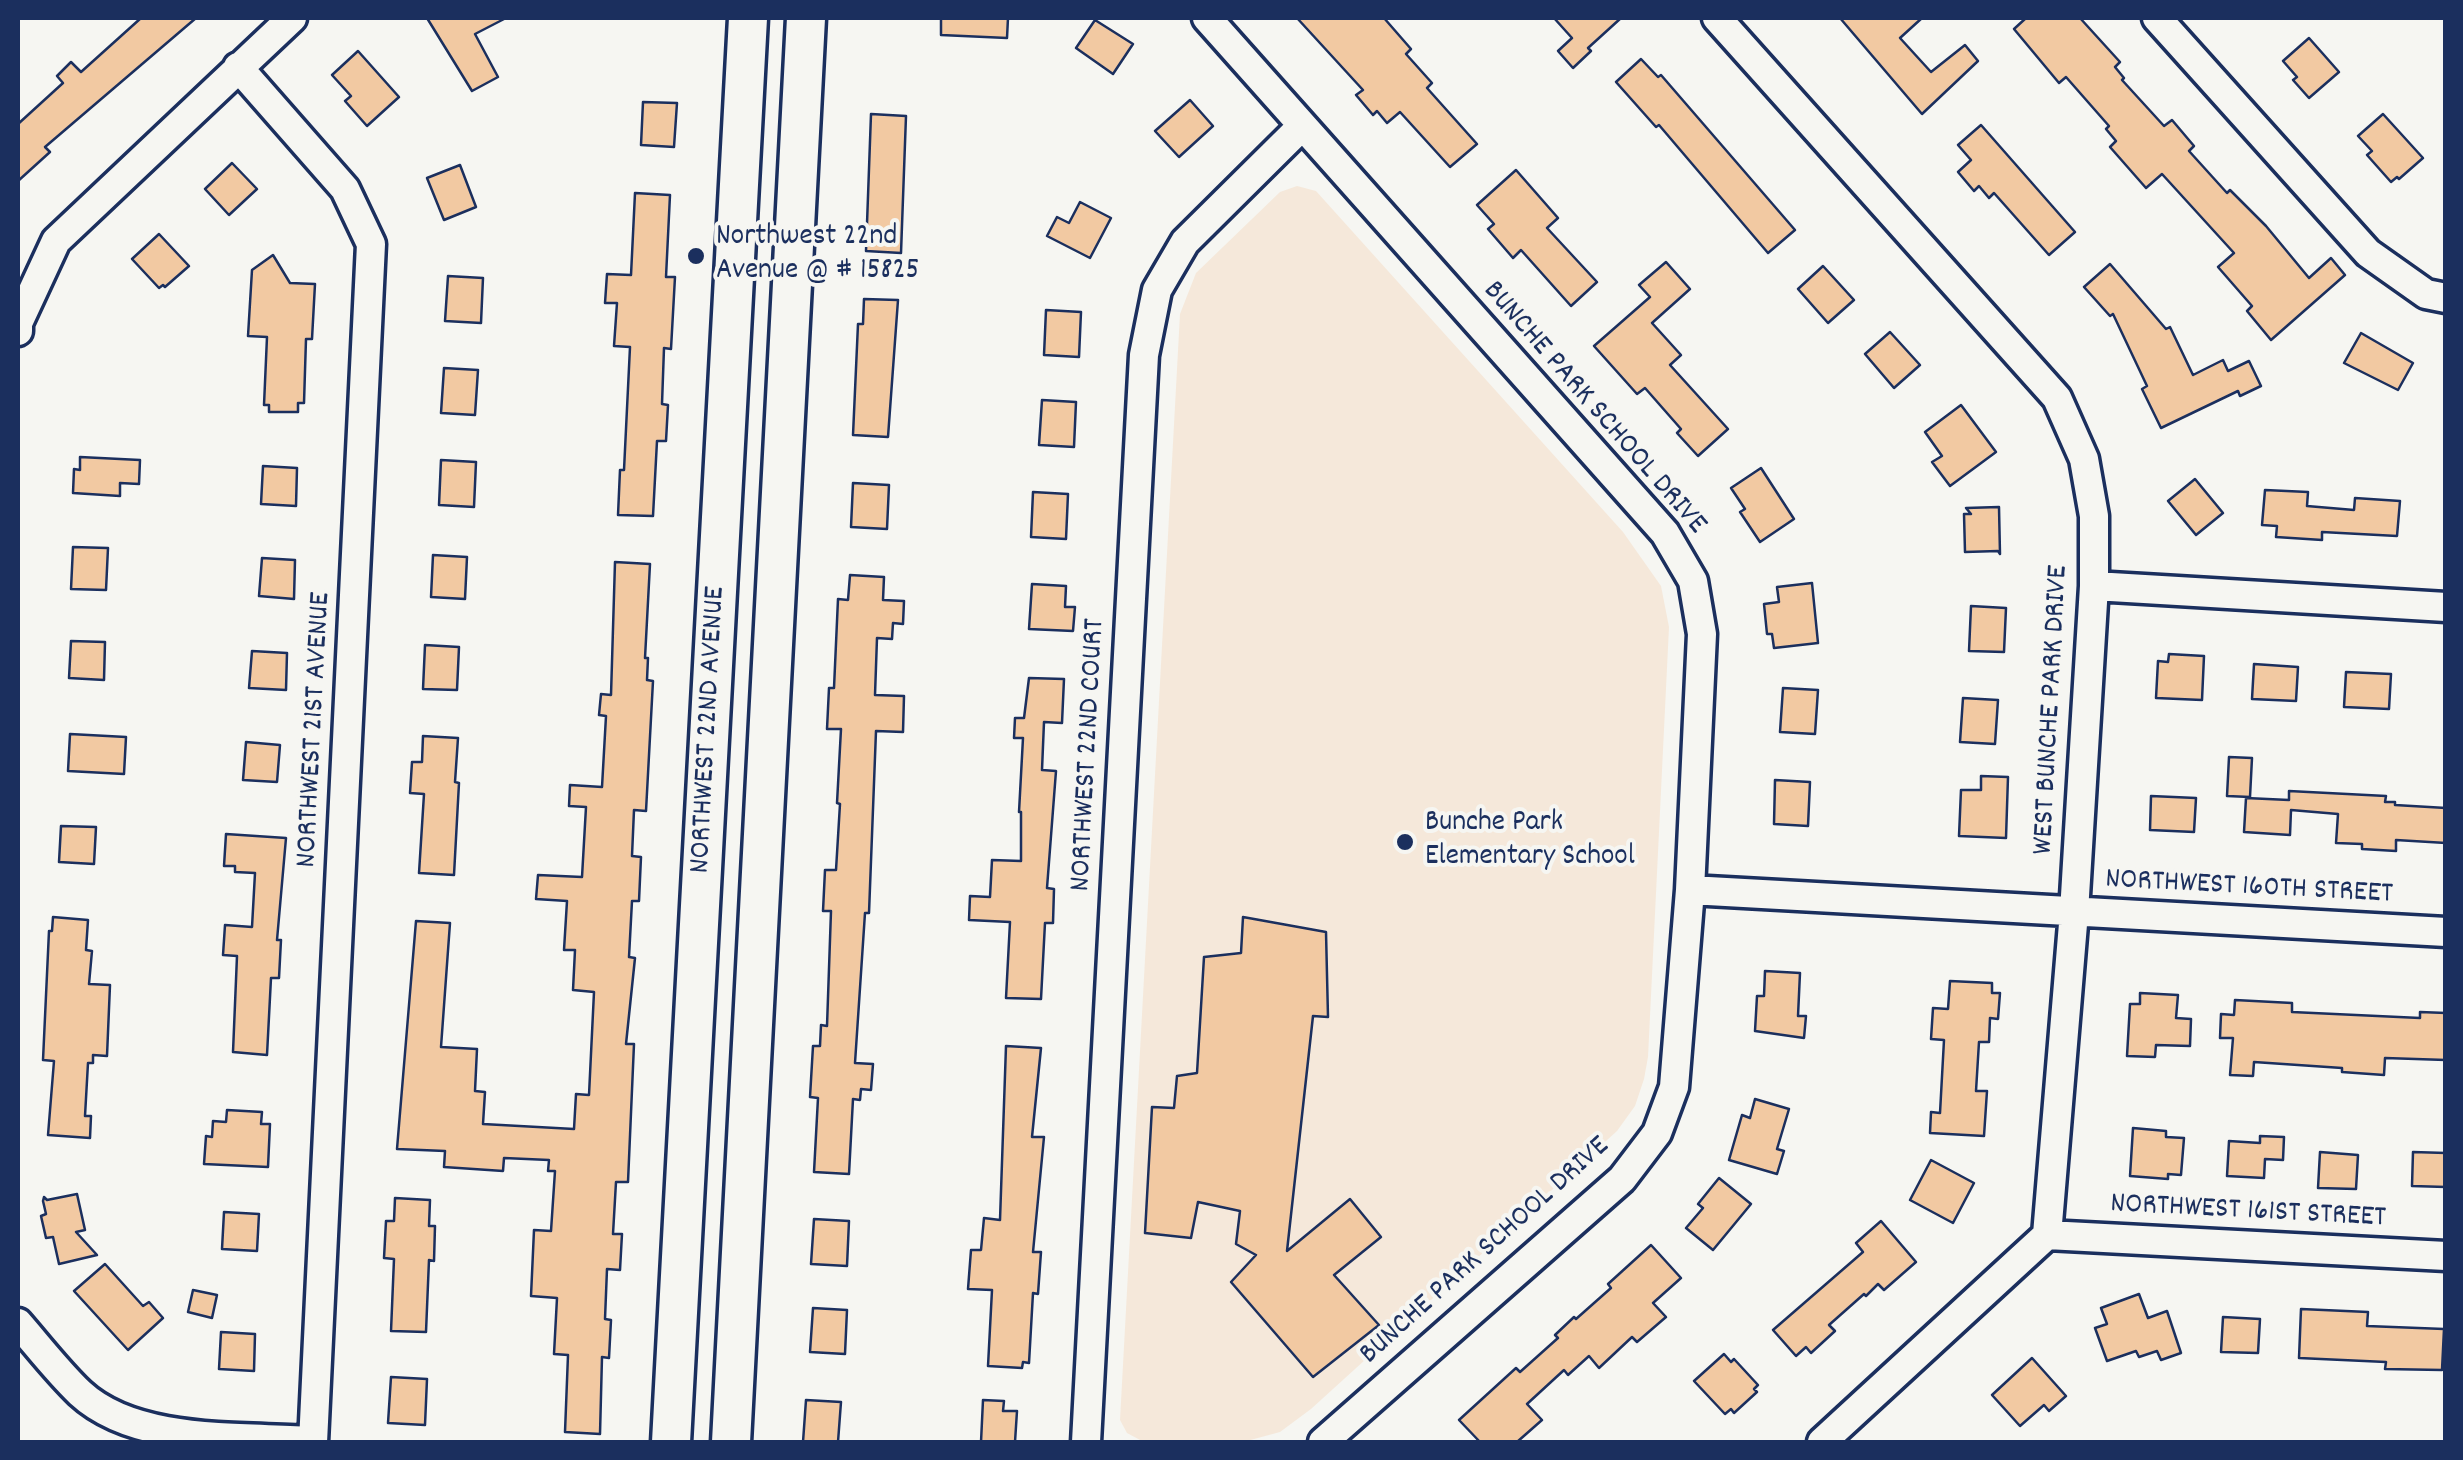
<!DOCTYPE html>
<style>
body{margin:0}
#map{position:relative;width:2463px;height:1460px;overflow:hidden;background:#f6f6f2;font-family:Dekko,sans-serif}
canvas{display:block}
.frame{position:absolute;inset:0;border:20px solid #1b2f5e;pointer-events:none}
</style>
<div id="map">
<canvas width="2463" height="1460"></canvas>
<div class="frame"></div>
</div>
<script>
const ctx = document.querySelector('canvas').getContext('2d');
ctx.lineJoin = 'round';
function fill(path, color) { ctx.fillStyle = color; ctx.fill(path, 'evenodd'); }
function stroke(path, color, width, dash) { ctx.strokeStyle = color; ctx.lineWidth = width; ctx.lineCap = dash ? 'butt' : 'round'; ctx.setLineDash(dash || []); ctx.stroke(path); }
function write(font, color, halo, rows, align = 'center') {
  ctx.font = font + ' Dekko,sans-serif'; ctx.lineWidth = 8; ctx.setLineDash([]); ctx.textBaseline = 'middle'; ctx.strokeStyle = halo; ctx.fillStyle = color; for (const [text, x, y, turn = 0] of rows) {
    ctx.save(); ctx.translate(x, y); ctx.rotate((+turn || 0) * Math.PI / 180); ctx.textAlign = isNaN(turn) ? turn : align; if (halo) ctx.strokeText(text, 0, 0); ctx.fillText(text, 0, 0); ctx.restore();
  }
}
fill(new Path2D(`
 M1297 186 1316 191 1623 532 1661 586 1669 627 1648 1057 1644 1079 1635 1106 1617 1131 1311 1409 1280 1432 1243 1442 1142 1441 1127 1433 1120 1420 1180 314 1196 273 1280 192Z`), '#f5e8da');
const building = new Path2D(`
 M141 18H196L45 147 50 152 18 181V124L63 83 57 76 71 62 81 72Z
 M427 18H506L475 34 498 77 472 91Z
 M941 18H1008L1007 38 941 35Z
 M1297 18H1384L1411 49 1406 54 1432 83 1427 88 1477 144 1450 167 1400 112 1387 123 1377 111 1373 115 1356 95 1363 90Z
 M1554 18H1621L1588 48 1591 51 1573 68 1558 51 1572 38Z
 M1840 18H1922L1900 38 1931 72 1965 45 1978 61 1922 114Z
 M2026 18H2080L2120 62 2115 67 2124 78 2122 80 2164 126 2172 120 2194 146 2189 151 2227 193 2230 190 2266 226 2309 278 2331 258 2345 275 2271 340 2247 311 2252 306 2218 267 2234 253 2162 174 2146 188 2110 147 2116 141 2106 129 2109 126 2066 77 2059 83 2014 29Z
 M1095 20 1133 44 1113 74 1076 48Z
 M2309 38 2339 72 2309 98 2293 80 2297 77 2283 61Z
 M358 51 399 97 367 126 345 101 351 96 332 75Z
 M1641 59 1658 77 1661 75 1795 230 1768 253 1659 125 1656 127 1616 82Z
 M1190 100 1213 126 1179 157 1155 131Z
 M643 102 677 103 674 147 641 145Z
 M871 114 906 116 901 253 866 251Z
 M2383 114 2423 158 2399 179 2397 177 2391 182 2367 155 2372 151 2358 136Z
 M1981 125 2075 232 2049 255 1994 193 1989 198 1979 186 1974 191 1958 172 1971 160 1958 145Z
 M232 163 257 189 229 215 205 189Z
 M460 165 476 207 444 220 427 178Z
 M1516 170 1558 218 1547 228 1597 282 1571 306 1521 250 1513 258 1488 229 1494 224 1477 205Z
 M635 193 670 195 666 277H675L671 349 664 348 662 404 668 405 666 441H657L653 516 618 515 620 470H624L630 347 614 346 617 303H605L607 274 631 275Z
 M1080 202 1111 218 1090 258 1047 236 1057 217 1069 223Z
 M159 234 189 266 165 287 163 285 159 288 132 259Z
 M273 255 290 283 315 284 312 339H306L304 403H298V412H269V405H264L267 337 248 336 252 270Z
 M1666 262 1690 289 1652 323 1681 355 1670 365 1728 429 1698 456 1677 433 1681 429 1645 388 1637 394 1594 346 1650 297 1639 285Z
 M2110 264 2166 329 2170 327 2193 375 2223 360 2228 371 2249 361 2261 386 2240 396 2238 391 2161 428 2142 389 2147 386 2113 314 2110 316 2084 287Z
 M1823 266 1854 300 1828 323 1798 289Z
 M448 276 483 278 481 323 445 321Z
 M864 299 898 300 888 437 853 435 858 324H863Z
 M1046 310 1081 312 1079 357 1044 355Z
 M1890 332 1920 365 1894 388 1865 354Z
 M2361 333 2413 363 2398 390 2344 363Z
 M444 368 478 370 475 415 441 413Z
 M1042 400 1076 402 1074 447 1039 445Z
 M1961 405 1996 452 1950 486 1932 462 1942 456 1925 432Z
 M80 457 140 460 139 484 120 483V496L73 493 74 469 80 470Z
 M441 460 476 462 474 507 439 505Z
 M263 466 297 468 296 506 261 504Z
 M1761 468 1794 519 1760 542 1740 512 1745 509 1731 488Z
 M2195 479 2223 513 2196 535 2168 501Z
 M853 483 889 485 887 529 851 527Z
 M2265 490 2308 492 2307 506 2354 510 2355 498 2400 501 2397 536 2322 532V540L2276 537 2277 526 2262 525Z
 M1033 492 1068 494 1066 539 1031 537Z
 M1999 507 2000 554 1998 551 1965 552 1964 514H1971L1966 508Z
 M73 547 108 548 106 590 71 589Z
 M433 555 467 557 465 599 431 597Z
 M262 558 295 560 294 599 259 596Z
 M615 562 650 564 645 658H648L647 680 653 681 646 811 634 810 632 856 641 857 639 901H632L629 957 635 958 626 1044H634L628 1182H616L613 1234H622L620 1270 607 1269 605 1319 611 1320 609 1358 602 1357 600 1434 565 1432 568 1355 554 1354 557 1298 531 1296 534 1230 551 1231 555 1171H548L549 1160 504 1158 503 1171 444 1167 445 1151 397 1149 416 921 450 923 441 1047 477 1049 475 1091 485 1092 483 1124 574 1129 576 1094 589 1095 594 992 573 990 575 950H564L567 901 536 899 538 875 582 877 586 807 569 806 570 785 602 787 606 716 599 715 601 694 611 695Z
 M850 575 884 577 883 600 904 601 903 624 893 623 892 639 877 638 875 695 904 696 903 732 876 731 869 913H865L855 1063 873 1064 871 1090 861 1089 860 1100 853 1099 849 1174 814 1172 818 1098 810 1097 813 1046H820L821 1025 827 1026 831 911H823L825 870H836L840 804 837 803 841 729H827L829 688H834L838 599 848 600Z
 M1812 583 1818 643 1774 648 1772 634H1767L1764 604 1779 602 1777 587Z
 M1032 584 1066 586 1065 607H1075L1073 631 1029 629Z
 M1971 606 2006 608 2004 652 1969 651Z
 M71 641 105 642 104 680 69 678Z
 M425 645 459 647 457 690 423 689Z
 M252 651 287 653 286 690 249 688Z
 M2169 654 2204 656 2202 700 2156 698 2158 661 2168 662Z
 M2254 664 2298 667 2296 701 2252 699Z
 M2346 672 2391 674 2389 709 2344 707Z
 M1029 678 1064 679 1062 723 1044 722 1042 770 1056 771 1047 888 1054 889 1053 923H1045L1041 999 1006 998 1010 922 969 920 970 896 990 897 992 860 1021 861V812H1019L1023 738H1014L1015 718H1024Z
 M1783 688 1818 690 1815 734 1780 732Z
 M1963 698 1998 700 1995 744 1960 742Z
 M70 734 126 737 124 774 68 771Z
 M423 736 458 738 455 782 459 783 454 875 419 873 424 794 410 793 412 762H422Z
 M246 742 280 745 277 782 243 780Z
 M2229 757 2252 758 2250 797 2227 796Z
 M1981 776 2008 777 2006 838 1959 836 1961 790H1981Z
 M1775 780 1810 782 1808 826 1774 824Z
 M2289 791 2386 796 2385 802H2395V805L2446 808V843L2396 840V851L2362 849V844L2336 843 2338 814 2291 810 2290 835 2244 832 2246 798 2289 800Z
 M2151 796 2196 798 2194 832 2150 830Z
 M61 826 96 827 94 864 59 862Z
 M226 834 286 838 277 940H281L279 978H271L267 1055 233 1052 237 956 223 955 225 925 252 927 255 873 235 872V866H224Z
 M53 917 88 920 86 950 92 951 89 984 110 985 107 1056 93 1055V1063H88L85 1116H91L90 1138 48 1135 54 1061 43 1060 49 931H52Z
 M1243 917 1326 932 1328 1017 1313 1016 1287 1251 1350 1199 1381 1237 1334 1275 1379 1325 1313 1377 1231 1282 1256 1255 1236 1244 1240 1211 1198 1202 1191 1238 1145 1233 1152 1107 1174 1108 1177 1076 1197 1073 1204 957 1241 953Z
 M1765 971 1800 973 1798 1016H1806L1804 1038 1755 1031 1757 996H1764Z
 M1950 981 1992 983V993H2000L1998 1019 1990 1018 1989 1042H1979L1976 1091H1987L1984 1136 1930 1133 1931 1112 1940 1113 1944 1040 1931 1039 1933 1008 1948 1009Z
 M2140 993 2178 995 2176 1018 2191 1019 2190 1046 2156 1045 2155 1057 2127 1056 2130 1004H2140Z
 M2235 1000 2292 1003V1012L2420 1018V1012L2446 1013V1060L2385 1058 2384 1075 2342 1072V1068L2254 1062 2253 1076 2230 1075 2233 1038H2220L2221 1014 2234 1015Z
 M1006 1046 1041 1048 1032 1137H1044L1033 1252H1041L1038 1294 1033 1293 1029 1363 1023 1362 1022 1368 988 1366 992 1290 968 1289 971 1250H981L984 1218 1000 1220Z
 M1755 1099 1789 1109 1777 1149 1784 1151 1777 1174 1729 1160 1742 1115 1750 1118Z
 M227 1110 262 1112 261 1124H270L268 1167 204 1164 206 1136 212 1137 213 1121 226 1122Z
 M2133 1128 2166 1131V1137L2184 1138 2181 1175 2168 1174V1179L2130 1176Z
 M2260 1136 2284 1137 2283 1160 2265 1159 2264 1178 2227 1176 2229 1141 2260 1143Z
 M2320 1152 2358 1155 2356 1189 2318 1188Z
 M2413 1152 2446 1153V1187L2412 1186Z
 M1931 1160 1974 1183 1953 1223 1910 1200Z
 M1719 1178 1751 1204 1713 1250 1686 1228 1703 1208 1698 1204Z
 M77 1194 85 1230 76 1232 97 1255 59 1264 53 1237 46 1238 41 1216 46 1214 43 1201 44 1197 47 1200Z
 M395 1198 430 1200 429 1226H435L434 1261 429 1260 426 1332 391 1331 394 1259 384 1258 386 1221H394Z
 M224 1212 259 1214 257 1251 222 1249Z
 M814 1219 849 1221 847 1266 811 1264Z
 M1881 1221 1916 1262 1884 1290 1878 1284 1866 1296 1864 1294 1829 1325 1835 1331 1811 1353 1806 1347 1796 1356 1773 1330 1863 1252 1856 1243Z
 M1651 1245 1681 1278 1653 1303 1666 1317 1637 1342 1632 1337 1599 1368 1589 1356 1568 1375 1564 1370 1527 1404 1542 1420 1517 1442H1480L1459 1420 1516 1368 1520 1372 1558 1338 1555 1335 1574 1317 1576 1319 1611 1288 1608 1284Z
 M105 1264 143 1306 149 1302 163 1318 128 1350 74 1291Z
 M193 1290 217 1295 212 1318 188 1312Z
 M2139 1294 2148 1318 2167 1311 2181 1353 2161 1360 2157 1351 2139 1357 2136 1351 2107 1361 2095 1328 2107 1324 2101 1308Z
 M813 1308 847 1310 845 1354 810 1352Z
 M2301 1309 2368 1312 2367 1326 2444 1329 2442 1370 2385 1369 2386 1362 2299 1358Z
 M2223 1317 2260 1319 2258 1353 2221 1352Z
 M221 1332 255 1334 254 1371 219 1369Z
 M1724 1354 1731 1362 1734 1359 1758 1385 1754 1389 1757 1392 1734 1413 1731 1409 1725 1414 1694 1381Z
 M2032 1358 2066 1396 2049 1411 2044 1405 2020 1426 1992 1395Z
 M391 1377 427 1379 425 1425 388 1423Z
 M806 1400 841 1402 838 1442H803Z
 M983 1400 1004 1401 1003 1411H1017L1015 1442H981Z`);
fill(building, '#f2c9a2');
stroke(building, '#1b2f5e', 2.5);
const minor = new Path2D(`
 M1207 18 1665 533 1693 581 1702 634 1690 890 1674 1087 1657 1133 1622 1179 1323 1442
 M1717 18 2057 398 2084 459 2094 516V586L2074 912 2047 1235 1822 1442
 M2157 18 2368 253 2426 294 2446 298
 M238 67 345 189 371 244 313 1442
 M18 331V323L56 241 292 18
 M2094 586 2446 607
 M1690 890 2446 932
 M2047 1235 2446 1256
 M18 1323C38 1346 58 1372 80 1393 136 1445 242 1436 313 1441
 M1086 1442 1144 355 1157 290 1185 242 1301 127`);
const secondary = new Path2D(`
 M671 1442 748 18
 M731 1442 806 18`);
stroke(minor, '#1b2f5e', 35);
stroke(secondary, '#1b2f5e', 45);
stroke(minor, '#f6f6f2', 28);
stroke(secondary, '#f6f6f2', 38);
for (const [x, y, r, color] of [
 [696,256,10,"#1b2f5e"],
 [1405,842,10,"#1b2f5e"]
]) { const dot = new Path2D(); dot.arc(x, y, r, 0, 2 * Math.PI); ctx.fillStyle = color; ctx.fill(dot); stroke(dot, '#f6f6f2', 4); }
write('30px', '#1b2f5e', '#f6f6f2', [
 ["Northwest 22nd",716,239],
 ["Avenue @ # 15825",716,273],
 ["Bunche Park",1425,825],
 ["Elementary School",1425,859]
], 'left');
write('30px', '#1b2f5e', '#f6f6f2', [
 ["BUNCHE PARK SCHOOL DRIVE",1593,409,49],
 ["WEST BUNCHE PARK DRIVE",2053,710,-87],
 ["NORTHWEST 21ST AVENUE",316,730,-87],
 ["NORTHWEST 22ND AVENUE",710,730,-87],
 ["NORTHWEST 22ND COURT",1090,755,-87],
 ["NORTHWEST 160TH STREET",2249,889,3],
 ["NORTHWEST 161ST STREET",2248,1213,3],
 ["BUNCHE PARK SCHOOL DRIVE",1486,1252,-42]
]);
</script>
